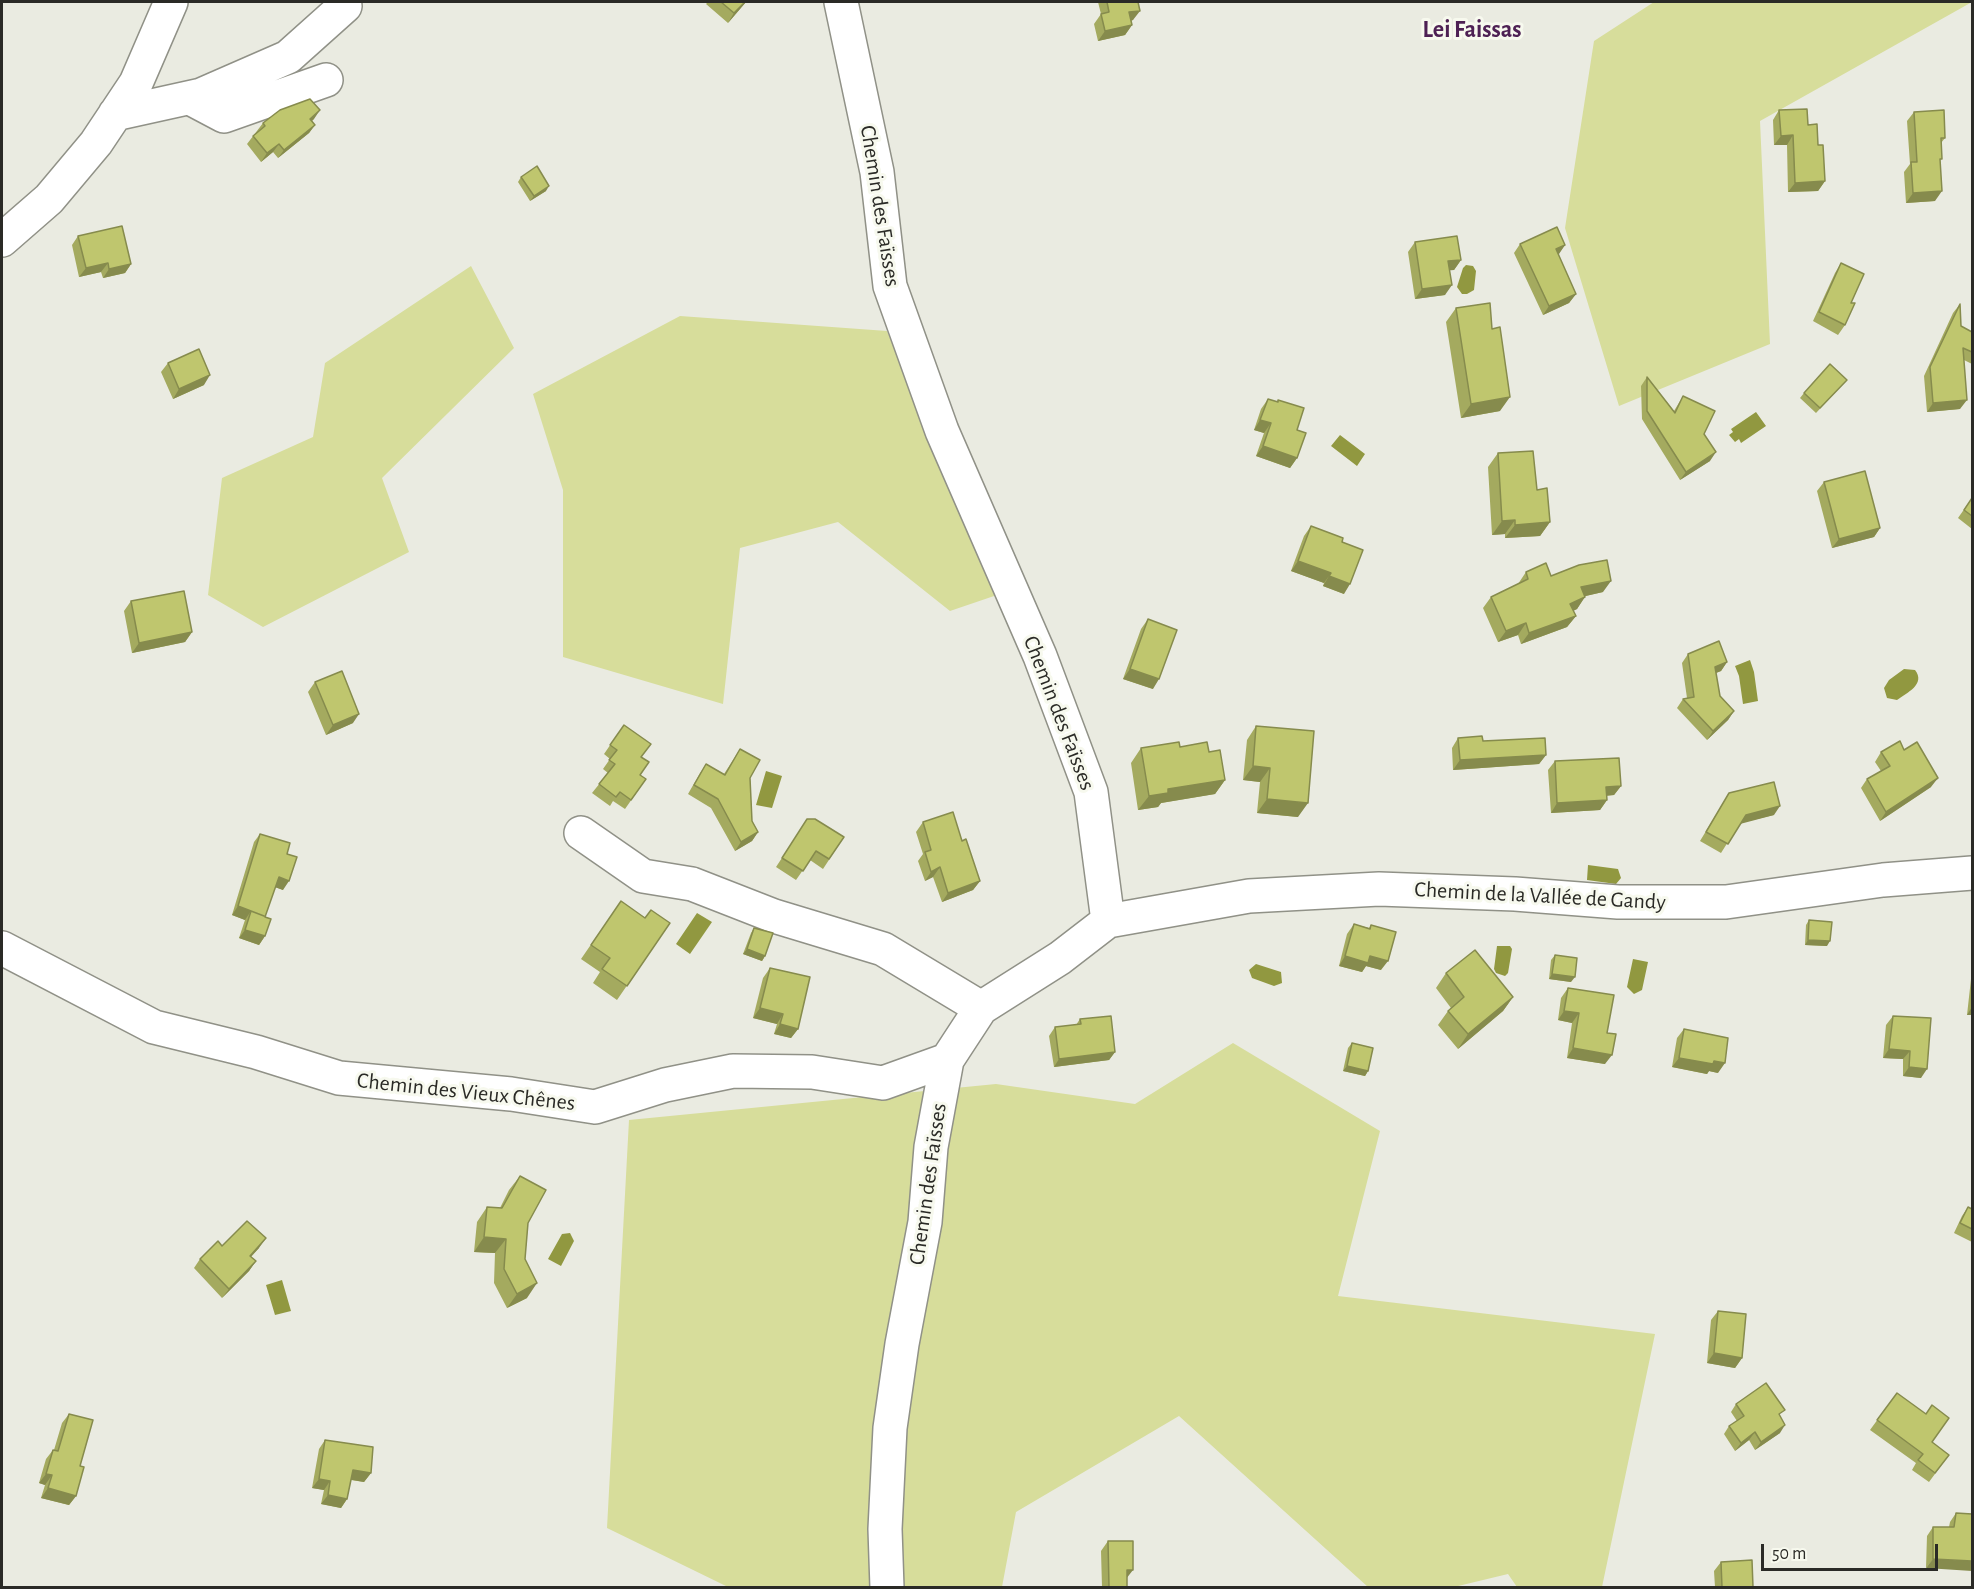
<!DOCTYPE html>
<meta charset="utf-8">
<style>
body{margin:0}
#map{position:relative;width:1974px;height:1589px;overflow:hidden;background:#eaebe1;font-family:"Alegreya Sans",sans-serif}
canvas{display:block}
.frame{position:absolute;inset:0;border:3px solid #2a2a26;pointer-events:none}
.scale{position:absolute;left:1761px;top:1544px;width:177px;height:27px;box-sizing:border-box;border:3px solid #2a2a26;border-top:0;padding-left:8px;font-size:18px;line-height:21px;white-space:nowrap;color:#2a2a26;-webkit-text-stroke:4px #f7f9ee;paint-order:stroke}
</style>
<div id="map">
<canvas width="1974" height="1589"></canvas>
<div class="frame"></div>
<div class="scale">50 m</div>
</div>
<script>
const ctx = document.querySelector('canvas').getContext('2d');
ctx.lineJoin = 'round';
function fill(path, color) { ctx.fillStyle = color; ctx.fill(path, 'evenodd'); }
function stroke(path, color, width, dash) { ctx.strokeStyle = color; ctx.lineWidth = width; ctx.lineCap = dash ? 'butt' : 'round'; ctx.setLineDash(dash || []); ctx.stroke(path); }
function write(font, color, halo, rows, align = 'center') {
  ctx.font = font + ' "Alegreya Sans",sans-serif'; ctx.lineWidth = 6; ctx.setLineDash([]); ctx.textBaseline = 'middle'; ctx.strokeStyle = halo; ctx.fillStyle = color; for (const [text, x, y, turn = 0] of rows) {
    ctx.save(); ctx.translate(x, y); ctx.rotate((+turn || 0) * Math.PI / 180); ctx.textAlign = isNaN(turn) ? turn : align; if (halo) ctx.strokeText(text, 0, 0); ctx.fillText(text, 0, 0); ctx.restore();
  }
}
fill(new Path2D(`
 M1654 2H1972L1760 121 1770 344 1619 406 1565 228 1594 41Z
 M471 266 514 348 382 478 409 552 263 627 208 595 222 478 313 437 325 363Z
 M680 316 887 331 997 595 950 611 838 522 740 548 723 704 563 657V490L533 394Z
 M1233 1043 1380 1131 1338 1296 1655 1334 1602 1587H1517L1508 1574 1454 1587H1368L1179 1416 1016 1512 1002 1587H728L607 1528 629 1120 996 1084 1135 1104Z`), '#d7dd9b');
fill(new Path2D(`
 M1466 265 1473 266 1476 271 1474 290 1467 294H1462L1457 287 1463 268Z
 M1756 412 1766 426 1741 443 1739 439 1735 442 1729 435 1733 432 1731 429Z
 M1340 435 1365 454 1357 466 1331 446Z
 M1750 660 1754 672 1758 701 1743 704 1739 676 1735 666Z
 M1904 669 1915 670C1926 684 1907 693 1897 700L1887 698 1884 688 1889 680Z
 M766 771 782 776 772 808 756 805Z
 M1588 865 1618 869 1621 878 1616 884 1587 880Z
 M697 913 712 922 690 954 676 944Z
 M1497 946H1510L1512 949 1508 973 1505 976 1496 973 1494 969Z
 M1633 959 1648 962 1642 990 1634 994 1627 987Z
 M1256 964 1281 972 1282 983 1274 986 1252 978 1249 970Z
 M570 1233 574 1241 561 1266 548 1259 562 1234Z
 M282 1280 291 1311 275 1315 266 1285Z`), '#919840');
const minor = new Path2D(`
 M841 2 877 172 890 286 942 431 1040 656 1091 792 1108 921 1060 958 981 1008 947 1060 931 1147 925 1222 902 1344 890 1428 885 1529 887 1588
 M190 98 224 116 326 80
 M115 114 201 95 288 57 345 6
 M2 240 49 199 96 143 136 83 171 2
 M581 833 643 876 692 884 774 916 883 949 981 1008
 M1108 921 1249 896 1379 889 1515 894 1618 902H1726L1883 880 1972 873
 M2 948 154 1027 256 1052 339 1078 511 1094 595 1107 665 1085 733 1071 812 1072 883 1083 947 1060`);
stroke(minor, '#909187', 36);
stroke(minor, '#fff', 33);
fill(new Path2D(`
 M708 2H746L728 23 706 4Z
 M1098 2H1138L1133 20 1131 21 1132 25 1125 35 1098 41 1094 24 1101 14Z
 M1779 110 1808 125 1818 145 1825 181 1818 191 1788 192 1787 145H1774L1773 120Z
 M1914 112 1945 138 1941 143 1935 201 1906 203 1904 172 1910 164 1907 121Z
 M314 119 312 121 315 125 309 133 278 158 273 152 261 162 247 144 263 123Z
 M521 177 546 191 530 201 518 182Z
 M78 236 131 264 125 273 103 278 101 272 79 277 72 245Z
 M1415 242 1461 260 1454 270H1450L1445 295 1415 299 1408 252Z
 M1520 244 1565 245 1558 254 1576 294 1569 303 1543 315 1514 253Z
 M1841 263 1851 303 1845 325 1838 335 1813 321 1835 273Z
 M1960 304 1961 326 1972 332V364L1964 360 1960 409 1927 412 1924 376 1953 313Z
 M1456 308 1492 329 1500 411 1461 418 1446 322Z
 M168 363 204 385 173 399 161 372Z
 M1647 377 1674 411 1683 396 1704 434 1710 461 1680 480 1642 419 1641 386Z
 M1847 380 1816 413 1800 398 1804 393Z
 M1268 399 1277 402 1278 400 1297 430V458L1290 468 1256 456 1264 433 1254 430 1261 409Z
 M1498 453 1537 490 1550 522 1540 536 1505 538V534L1492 535 1488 467Z
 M1824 482 1880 528 1874 537 1832 548 1817 491Z
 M1972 498V529L1958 518Z
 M1311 526 1342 542 1344 594 1323 586 1324 583 1291 571 1304 536Z
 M1526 572 1551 576 1603 592 1585 596 1577 609 1573 611 1576 616 1567 627 1521 644 1518 635 1498 642 1483 608 1491 597 1518 584Z
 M131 601 192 632 185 642 132 653 124 611Z
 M1148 619 1153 689 1123 679 1141 629Z
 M1688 654 1727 662 1721 671 1716 673 1720 696 1734 711 1728 720 1707 740 1677 708 1683 699 1687 698 1682 663Z
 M315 682 353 723 326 735 308 692Z
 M624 725 641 757 640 775 646 779 625 809 613 801 610 806 592 793 608 773 603 769 610 759 604 754Z
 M1256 726 1298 817 1257 813 1260 782 1243 780 1247 740Z
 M1458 738 1483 741 1546 755 1539 764 1453 770 1452 748Z
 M1180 747 1209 752 1225 780 1215 794 1161 803 1158 807 1138 810 1131 763 1141 748Z
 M740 749 750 778 752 821 758 832 752 841 735 851 711 808 688 794 700 773 706 764 724 774Z
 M1904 750 1931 787 1880 821 1861 788 1867 779 1881 771 1875 762 1881 752Z
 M1555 761 1621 786 1614 795 1606 796 1607 800 1600 810 1551 813 1548 770Z
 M1729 793 1774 815 1740 823 1721 853 1700 841Z
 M923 822 962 841 980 881 973 890 942 902 933 877 925 881 918 861 923 854 916 832Z
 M801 829 844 837 823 869 810 860 796 880 776 867Z
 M260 834 287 854 283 890 275 887 265 917V936L259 945 239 938 245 920 232 915 254 842Z
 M621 901 645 918 670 923 617 1000 593 983 600 972 581 959Z
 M1809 920 1827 946 1805 945 1806 925Z
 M1354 924 1369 928 1371 925 1381 970 1366 966 1362 972 1339 966 1347 934Z
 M754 928 765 956 762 961 743 954 751 933Z
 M1555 955 1571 982 1549 979 1551 960Z
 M770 968 798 1029 791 1038 774 1034 777 1024 753 1018 763 978Z
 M1446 973 1513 997 1503 1011 1458 1049 1438 1025 1448 1011 1451 1008 1436 988Z
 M1972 977V1015H1967L1971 979Z
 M1568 988 1607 1033 1605 1064 1567 1058 1572 1023 1558 1020 1561 998Z
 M1893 1016 1931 1018 1921 1078 1903 1076V1059L1883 1058 1886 1025Z
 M1080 1019 1115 1052 1109 1060 1054 1067 1049 1036 1055 1027 1076 1025Z
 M1684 1029 1718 1073 1709 1071 1707 1074 1672 1067 1677 1038Z
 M1352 1043 1368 1071 1365 1076 1343 1071 1348 1048Z
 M520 1176 528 1223 525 1259 527 1298 507 1308 494 1283 495 1253 474 1252 477 1222 487 1207 500 1208 509 1190Z
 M1968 1207 1972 1209V1242L1954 1233 1962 1216Z
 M222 1246 259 1248 251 1257 256 1261 249 1271 222 1298 194 1268 200 1259Z
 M1718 1311 1742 1358 1735 1368 1707 1363 1711 1320Z
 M1897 1393 1932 1442 1949 1455 1929 1482 1912 1470 1916 1463 1870 1430Z
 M1736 1404 1780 1416V1433L1755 1450 1749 1440 1735 1451 1724 1434 1729 1426 1737 1421 1731 1412Z
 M69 1414 80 1466 76 1496 69 1505 41 1498 45 1485 39 1483 46 1459 53 1450H54L62 1423Z
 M325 1440 371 1473 364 1482 351 1480 347 1499 341 1508 321 1504 324 1490 312 1488 319 1449Z
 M1956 1513 1972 1514 1926 1568 1927 1536 1933 1527H1949L1950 1522Z
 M1108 1541 1127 1578V1587H1102L1101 1551Z
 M1721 1562 1753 1587H1715L1714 1571Z`), '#a4aa5f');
fill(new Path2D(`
 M745 2H746L728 23 734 13Z
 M1140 11 1133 20 1122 22 1129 12Z
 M1132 25 1125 35 1098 41 1105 31Z
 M320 110 314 119 304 127 310 119Z
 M315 125 309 133 278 158 284 150Z
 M1793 135 1787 145H1774L1781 136Z
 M279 144 273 152 261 162 267 153Z
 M1825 181 1818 191 1788 192 1795 183Z
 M549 186 546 191 530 201 534 196Z
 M1942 191 1935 201 1906 203 1913 193Z
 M1565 245 1559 254 1549 258 1556 249Z
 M1461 260 1454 270 1442 271 1448 261Z
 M108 263 101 272 79 277 86 268Z
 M131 264 125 273 103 278 109 269Z
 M1452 285 1445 295 1415 299 1422 289Z
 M1576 294 1569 303 1543 315 1549 306Z
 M210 375 204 385 173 399 179 389Z
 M1510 397 1500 411 1461 418 1471 404Z
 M1967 400 1960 409 1927 412 1933 403Z
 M1260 420 1271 423 1264 433 1254 430Z
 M1263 446 1297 458 1290 468 1256 456Z
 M1716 452 1710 461 1680 480 1686 472Z
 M1515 520 1505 534 1492 535 1502 521Z
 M1550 522 1540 536 1505 538 1515 525Z
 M1880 528 1874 537 1832 548 1839 539Z
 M1298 561 1331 573 1324 583 1291 571Z
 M1329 576 1350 584 1344 594 1323 586Z
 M1611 581 1603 592 1573 599 1581 587Z
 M1585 597 1577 609 1562 616 1570 604Z
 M1576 616 1567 627 1521 644 1529 633Z
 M1526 623 1518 635 1498 642 1506 631Z
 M192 632 185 642 132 653 139 643Z
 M1727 662 1721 671 1708 676 1715 667Z
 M1130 669 1159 679 1153 689 1123 679Z
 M1734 711 1728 720 1707 740 1713 731Z
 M359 714 353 723 326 735 333 725Z
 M1546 755 1539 764 1453 770 1460 760Z
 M1253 766 1270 768 1260 782 1243 780Z
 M1938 778 1931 787 1880 821 1886 812Z
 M1225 780 1215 794 1161 803 1158 807 1138 810 1149 796 1168 789Z
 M1621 786 1614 795 1599 796 1606 787Z
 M1267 799 1308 803 1298 817 1257 813Z
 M1607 800 1600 810 1551 813 1557 803Z
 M1780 806 1774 815 1740 824 1746 815Z
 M758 832 752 841 735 851 741 842Z
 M940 867 933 877 925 881 931 872Z
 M279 877 289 881 283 890 272 886Z
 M980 881 973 890 942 902 948 893Z
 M238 906 264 916 251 911 245 920 232 915Z
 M245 930 265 936 259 945 239 938Z
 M1808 940 1830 941 1827 946 1805 945Z
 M747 949 765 956 762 961 743 954Z
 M1345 956H1370L1388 961 1381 970 1366 966 1362 972 1339 966Z
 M1552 974 1575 977 1571 982 1549 979Z
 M1513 997 1503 1011 1458 1049 1468 1034Z
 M1972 1007V1015H1967Z
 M760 1008 783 1014 777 1024 753 1018Z
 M1564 1011 1579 1013 1572 1023 1558 1020Z
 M780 1024 798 1029 791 1038 774 1034Z
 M1573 1048 1612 1055 1605 1064 1567 1058Z
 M1889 1049 1910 1051 1903 1059 1883 1058Z
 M1115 1052 1109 1060 1054 1067 1059 1059Z
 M1679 1058 1714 1061 1725 1063 1718 1073 1709 1071 1707 1074 1672 1067Z
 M1347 1066 1368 1071 1365 1076 1343 1071Z
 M1909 1067 1927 1069 1921 1078 1903 1076Z
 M484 1237 506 1239 495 1253 474 1252Z
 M266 1238 259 1248 243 1265 250 1256Z
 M256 1261 249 1271 222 1298 229 1289Z
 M537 1283 527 1298 507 1308 517 1294Z
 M1714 1353 1742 1358 1735 1368 1707 1363Z
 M1785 1425 1780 1433 1755 1450 1761 1442Z
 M1755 1432 1749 1440 1735 1451 1741 1443Z
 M353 1470 371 1473 364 1482 347 1479Z
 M46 1474 52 1475 45 1485 39 1483Z
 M319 1479 330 1481 324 1490 312 1488Z
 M48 1488 76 1496 69 1505 41 1498Z
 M328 1495 347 1499 341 1508 321 1504Z
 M1933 1559 1972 1561V1571L1926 1568Z
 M1127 1570H1133L1126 1579Z`), '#868b4d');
const building = new Path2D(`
 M721 2H745L734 13Z
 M1107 2H1138L1140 11 1129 12 1132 25 1105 31 1101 14 1109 12Z
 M310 99 320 110 310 119 315 125 284 150 279 144 267 153 253 136 265 126 263 123 280 110Z
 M1807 109 1808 125 1817 124 1818 145H1823L1825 181 1795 183 1793 135 1781 136 1779 110Z
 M1944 110 1945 138H1941L1942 159H1940L1942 191 1913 193 1911 162H1917L1914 112Z
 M537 166 549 186 534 196 521 177Z
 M122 226 131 264 109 269 108 263 86 268 78 236Z
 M1557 227 1565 245 1556 249 1576 294 1549 306 1520 244Z
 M1457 236 1461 260 1448 261 1452 285 1422 289 1415 242Z
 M1841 263 1864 274 1851 303H1855L1845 325 1819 312Z
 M1490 303 1492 329 1500 327 1510 397 1471 404 1456 308Z
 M1960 304 1961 326 1972 332V352L1963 348 1967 400 1933 403 1930 367Z
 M199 349 210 375 179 389 168 363Z
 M1830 364 1847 380 1820 408 1804 393Z
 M1647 377 1675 413 1683 396 1715 411 1704 434 1716 452 1686 472 1647 411Z
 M1268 399 1278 402V400L1304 408 1297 430 1306 433 1297 458 1263 446 1271 423 1260 420Z
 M1533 451 1537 490 1547 488 1550 522 1515 525V520L1502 521 1498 453Z
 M1865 471 1880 528 1839 539 1824 482Z
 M1972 498V516L1964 510Z
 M1311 526 1343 538 1342 542 1363 550 1350 584 1329 576 1331 573 1298 561Z
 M1607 560 1611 581 1581 587 1585 597 1570 604 1576 616 1529 633 1526 623 1506 631 1491 597 1528 579 1526 572 1546 563 1551 576 1579 565Z
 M184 591 192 632 139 643 131 601Z
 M1148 619 1177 630 1159 679 1130 669Z
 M1719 641 1727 662 1715 667 1720 696 1734 711 1713 731 1683 699 1694 697 1688 654Z
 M342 671 359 714 333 725 315 682Z
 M624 725 651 744 641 757 649 762 640 775 646 779 631 800 620 792 616 797 599 784 615 764 609 760 617 750 610 745Z
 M1256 726 1314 731 1308 803 1267 799 1270 768 1253 766Z
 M1482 736 1483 741 1545 738 1546 755 1460 760 1458 738Z
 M1900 741 1904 750 1917 742 1938 778 1886 812 1867 779 1890 766 1881 752Z
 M1179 742 1180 747 1207 742 1209 752 1220 750 1225 780 1168 789V793L1149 796 1141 748Z
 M740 749 760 760 750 778 752 821 758 832 741 842 718 799 694 785 706 764 725 775Z
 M1619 758 1621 786 1606 787 1607 800 1557 803 1555 761Z
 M1774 782 1780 806 1746 815 1728 844 1706 832 1729 793Z
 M953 812 962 841 966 839 980 881 948 893 940 867 931 872 925 852 931 850 923 822Z
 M807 819H815L844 837 829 859 816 851 803 871 782 858Z
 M260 834 290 843 287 854 297 857 289 881 279 877 265 917 271 919 265 936 245 930 251 911 264 916 238 906Z
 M621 901 645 918 651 910 670 923 627 986 602 969 610 958 591 945Z
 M1809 920 1832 922 1830 941 1808 940Z
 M1354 924 1370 929 1371 925 1396 932 1388 961 1370 956 1368 963 1345 956Z
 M754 928 773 933 765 956 747 949Z
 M1475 950 1513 997 1468 1034 1448 1011 1464 997 1446 973Z
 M1555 955 1577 958 1575 977 1552 974Z
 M770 968 810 977 798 1029 780 1024 783 1014 760 1008Z
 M1568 988 1614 995 1607 1033 1616 1034 1612 1055 1573 1048 1579 1013 1564 1011Z
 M1111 1016 1115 1052 1059 1059 1055 1027 1081 1024 1080 1019Z
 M1893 1016 1931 1018 1927 1069 1909 1067 1910 1051 1889 1049Z
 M1684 1029 1728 1038 1725 1063 1714 1061 1713 1064 1679 1058Z
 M1352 1043 1373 1048 1368 1071 1347 1066Z
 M520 1176 546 1190 528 1223 525 1259 537 1283 517 1294 504 1269 506 1239 484 1237 487 1207 502 1208Z
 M1968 1207 1972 1209V1229L1960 1223Z
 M247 1221 266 1238 250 1256 256 1261 229 1289 200 1259 218 1241 222 1246Z
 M1718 1311 1746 1314 1742 1358 1714 1353Z
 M1766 1383 1785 1410 1779 1414 1785 1425 1761 1442 1755 1432 1741 1443 1729 1426 1744 1416 1736 1404Z
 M1897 1393 1926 1414 1932 1405 1949 1418 1932 1442 1949 1455 1935 1473 1918 1460 1923 1454 1877 1420Z
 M69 1414 93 1420 80 1466 84 1467 76 1496 48 1488 52 1475 46 1474 53 1450 58 1451Z
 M325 1440 373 1447 371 1473 353 1470 347 1499 328 1495 330 1481 319 1479Z
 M1956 1513 1972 1514V1561L1933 1559V1527H1954Z
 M1108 1541H1133V1570H1127V1587H1109Z
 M1752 1560 1753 1587H1722L1721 1562Z`);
fill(building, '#bfc66e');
stroke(building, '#868b4d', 1.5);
write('22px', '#2a2a26', '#f7f9ee', [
 ["Chemin des Faïsses",880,206,81],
 ["Chemin des Faïsses",1059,713,69],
 ["Chemin de la Vallée de Gandy",1540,896,3],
 ["Chemin des Vieux Chênes",466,1092,6],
 ["Chemin des Faïsses",928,1184,-82]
]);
write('bold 24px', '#4e2154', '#f7f9ee', [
 ["Lei Faissas",1472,30]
]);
</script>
